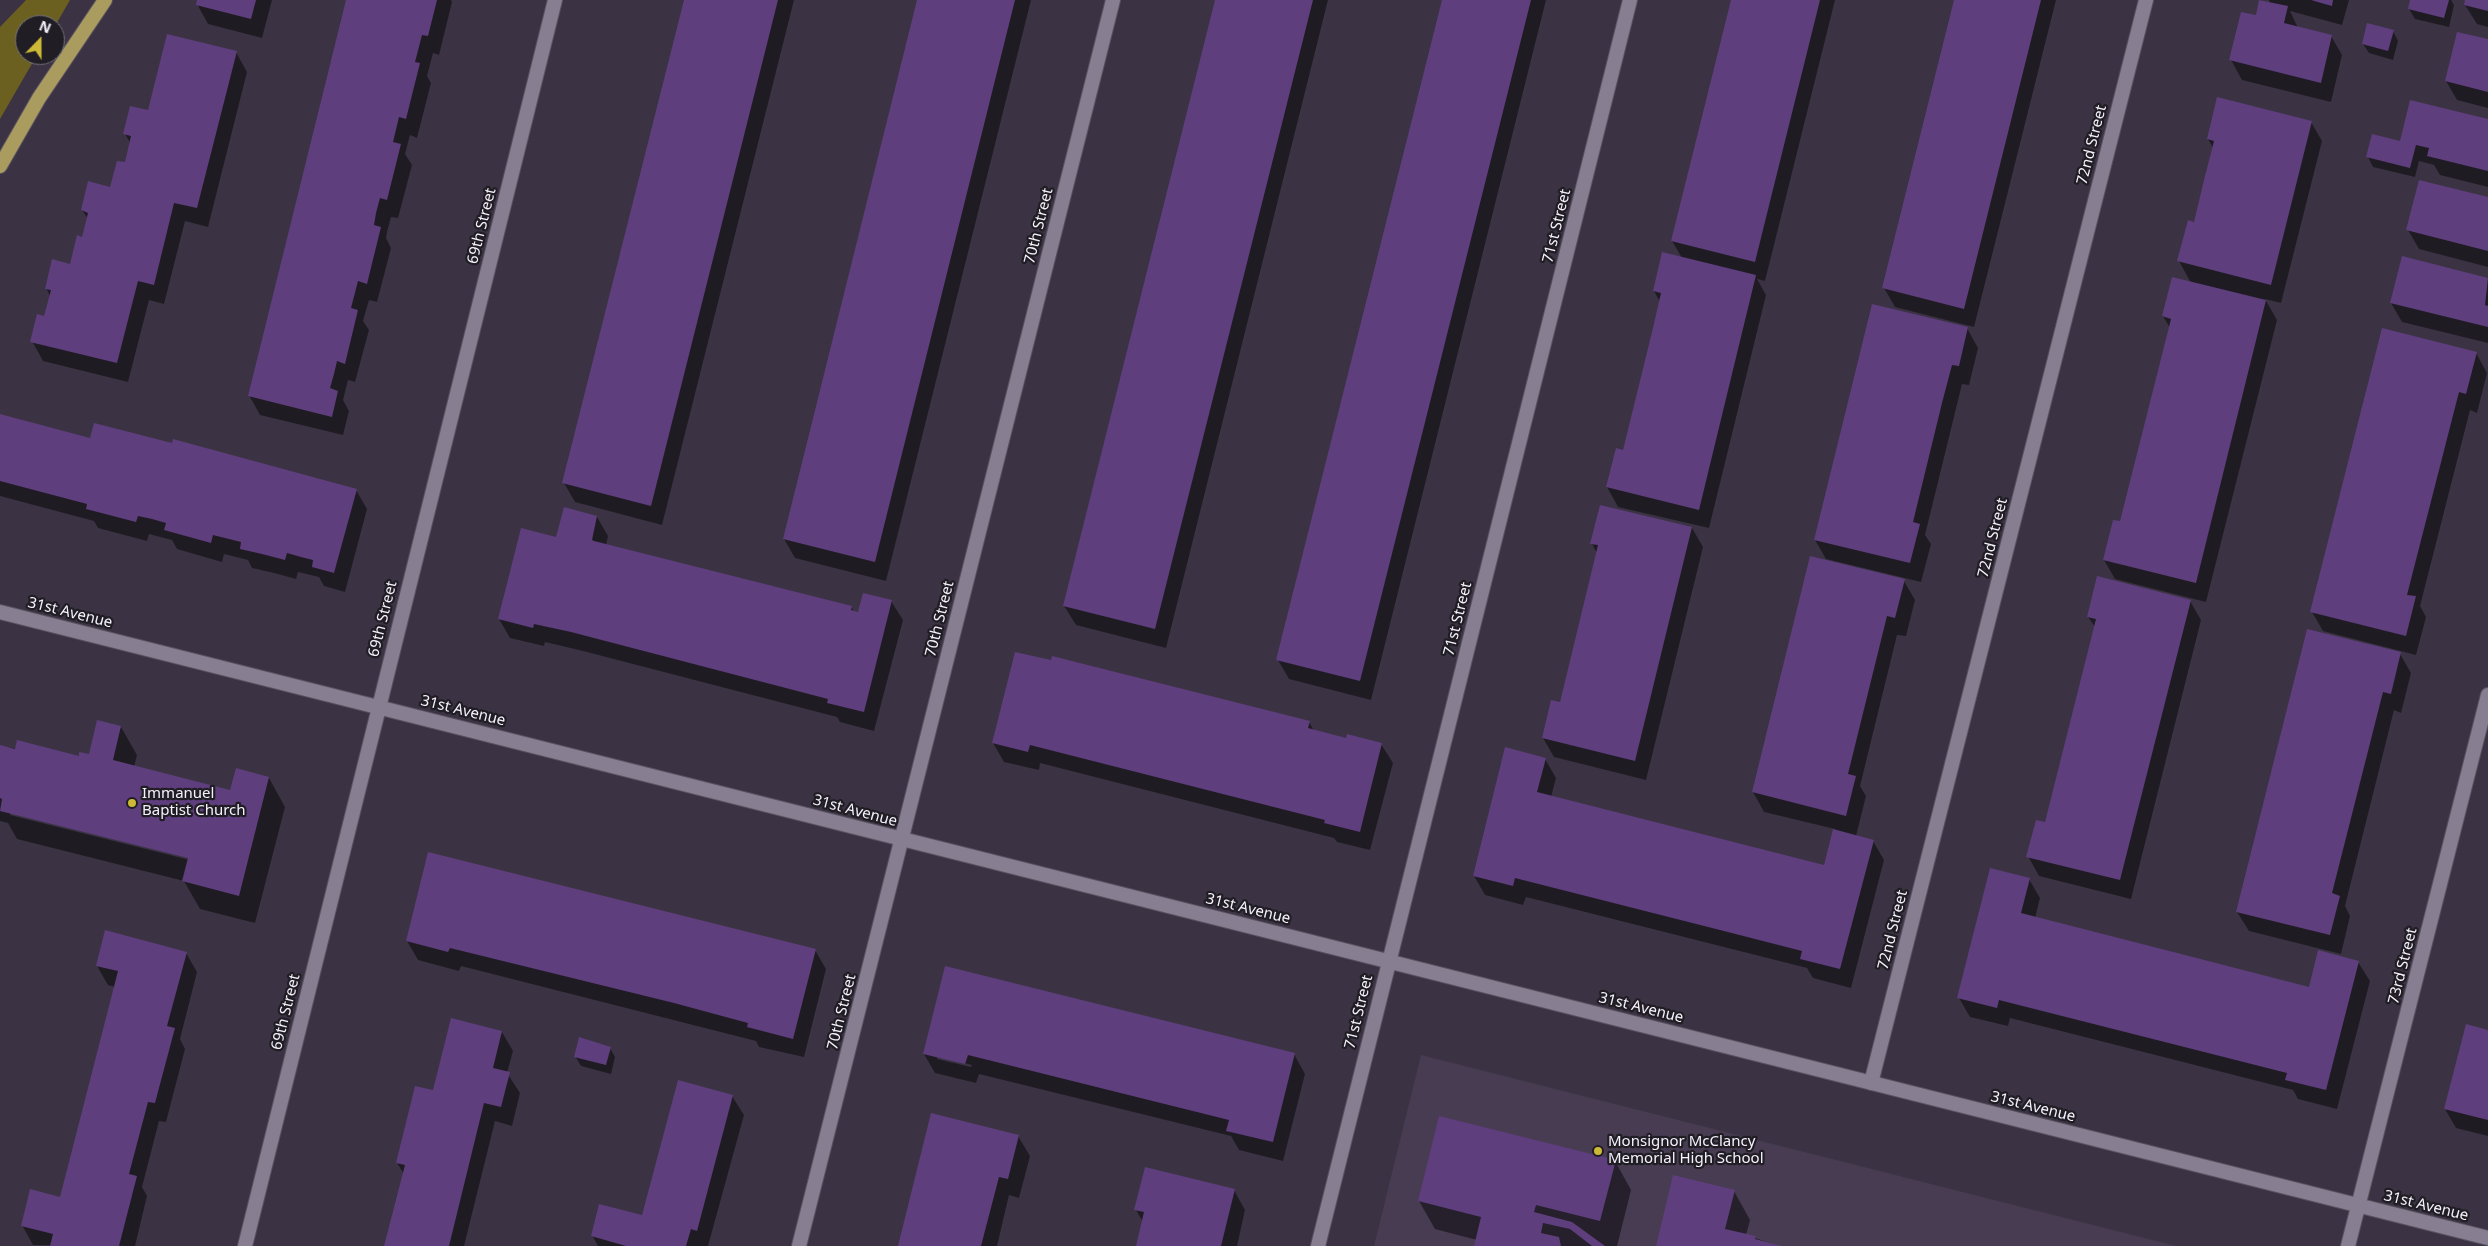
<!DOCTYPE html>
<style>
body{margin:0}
#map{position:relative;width:2488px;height:1246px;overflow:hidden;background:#3b3343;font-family:"Noto Sans",sans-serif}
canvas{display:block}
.north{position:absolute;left:15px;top:15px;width:50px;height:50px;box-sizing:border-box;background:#201d24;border:1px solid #76727a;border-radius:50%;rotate:22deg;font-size:14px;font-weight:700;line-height:20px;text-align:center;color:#f6f1fc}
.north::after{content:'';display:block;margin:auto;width:18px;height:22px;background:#cdb938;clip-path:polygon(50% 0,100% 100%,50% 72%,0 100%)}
</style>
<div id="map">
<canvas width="2488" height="1246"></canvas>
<div class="north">N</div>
</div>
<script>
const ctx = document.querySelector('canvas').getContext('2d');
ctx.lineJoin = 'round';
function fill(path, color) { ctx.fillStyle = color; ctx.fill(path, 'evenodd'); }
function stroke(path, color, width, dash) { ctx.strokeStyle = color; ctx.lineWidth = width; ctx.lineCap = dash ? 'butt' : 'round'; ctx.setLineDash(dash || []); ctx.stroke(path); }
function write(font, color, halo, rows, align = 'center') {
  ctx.font = font + ' "Noto Sans",sans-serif'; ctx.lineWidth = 4.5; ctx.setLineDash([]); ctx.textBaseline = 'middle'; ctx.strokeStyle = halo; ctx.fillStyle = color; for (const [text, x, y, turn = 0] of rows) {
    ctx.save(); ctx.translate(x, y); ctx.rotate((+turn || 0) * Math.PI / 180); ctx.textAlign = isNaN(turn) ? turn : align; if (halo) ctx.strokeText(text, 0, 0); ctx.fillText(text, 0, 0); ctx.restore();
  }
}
fill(new Path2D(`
 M1421 1055 2176 1246H1374Z`), '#473c51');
fill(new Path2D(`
 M26 0H70L55 26 25 25V55H37L0 119V27Z`), '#6b6020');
fill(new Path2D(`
 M198 0H272L262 38 208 24 197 4Z
 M347 0H451L452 2 439 55 433 53 427 76 431 83 417 138 410 135 405 154 412 165 398 218 391 217 387 232 386 238 391 248 377 302 369 300 363 321 369 330 355 382 348 380 343 400 349 411 343 435 260 415 249 395Z
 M685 0H794L662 525 575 502 564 483Z
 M919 0H1031L886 581 795 558 784 539Z
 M1217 0H1328L1166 648 1076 625 1064 606Z
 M1443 0H1546L1371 700 1289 679 1278 660Z
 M1732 0H1835L1765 281 1757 279 1766 295 1709 528 1618 507 1607 487 1624 452 1660 302 1654 291 1682 258 1672 241Z
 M1956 0H2056L1974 327 1895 307 1884 288Z
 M2260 0 2270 3 2269 0H2349L2342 25 2290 11 2298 28 2331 36 2342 55 2331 102 2242 80 2231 60 2257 16Z
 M2411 0H2451L2454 5 2449 27 2415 19 2409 9Z
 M2467 0H2488V27L2477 24 2465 5Z
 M2393 31 2398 41 2393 60 2369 53 2363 44Z
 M2488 41V108L2457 100 2446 81Z
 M236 52 247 72 208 227 185 221 164 304 149 300 128 382 43 361 32 341 45 318 50 296 46 288 71 265 83 239 88 219 82 210 111 188 126 164 131 144 125 134 149 111Z
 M2488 120V187L2440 175 2434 165 2419 161 2415 177 2373 167 2368 157 2402 143Z
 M2311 122 2322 141 2281 303 2265 299 2277 320 2206 602 2115 579 2104 560 2121 523 2170 328 2163 316 2191 283 2179 261 2195 224 2213 148 2208 139Z
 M2488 198V267L2419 249 2408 230Z
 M2403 258 2488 279V343L2402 322 2391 303Z
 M1967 328 1978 348 1969 385 1962 384 1925 535 1931 544 1921 582 1826 559 1815 540Z
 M2476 353 2487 373 2477 413 2470 410 2420 606 2426 617 2416 655 2323 631 2312 612Z
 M0 415 91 439 356 490 367 509 345 592 324 586 319 577 298 572 296 579 274 573 252 568 248 560 224 554 222 562 177 549 172 540 164 538 149 534 147 541 98 528 94 521 0 496Z
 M597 517 608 536 606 545 851 607 854 612 859 613 891 601 903 620 874 731 840 722 837 717 583 651 545 642 544 646 510 638 499 619 557 538Z
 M1692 528 1703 547 1646 780 1554 757 1543 738 1560 703 1597 553 1592 544Z
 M1811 558 1904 581 1915 600 1906 636 1897 635 1860 786 1866 796 1856 836 1873 841 1884 860 1851 988 1813 978 1807 968 1526 897 1523 905 1485 895 1474 876 1545 759 1556 778 1551 797 1825 867 1835 829 1764 812 1753 792Z
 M2190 601 2201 620 2131 899 2039 876 2028 856 2046 823 2095 627 2088 617Z
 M2400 654 2411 673 2401 713 2394 710 2345 906 2350 916 2341 954 2249 931 2237 912Z
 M1309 722 1314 731 1347 739 1381 744 1393 763 1370 850 1337 842 1334 838 1040 763 1039 770 1004 762 993 743Z
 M121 727 137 755 134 767 231 792 269 778 285 807 255 923 200 909 184 881 17 839 8 823 0 821V746L80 758 90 756ZM10 812 194 859V861L10 815Z
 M2029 879 2040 898 2035 918 2310 988 2358 962 2370 981 2337 1109 2298 1099 2293 1090 2010 1018 2008 1026 1970 1017 1959 998Z
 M407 941 815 950 826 969 804 1057 759 1047 756 1041 461 966 459 971 418 960Z
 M186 953 197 972 180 1039 185 1049 166 1122 159 1121 142 1187 147 1196 135 1246 33 1245 22 1225 61 1198 115 987 108 985 97 966Z
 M2488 1031V1136L2456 1128 2445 1109Z
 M502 1032 513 1051 507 1073 520 1093 512 1126 495 1121 464 1246H386L404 1174 397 1163Z
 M610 1048 615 1057 611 1074 581 1066 575 1056Z
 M924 1054H1294L1305 1074 1283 1161 1239 1150 1231 1136 979 1074 976 1083 935 1073ZM937 1056 972 1065 971 1067 937 1059Z
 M732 1096 744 1115 708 1246H598L592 1235 643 1217Z
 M1018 1136 1030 1156 1019 1198 1009 1195 997 1246H899Z
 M1615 1161 1631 1190 1617 1246H1475L1477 1240 1435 1229 1419 1201Z
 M1234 1190 1245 1210 1237 1246H1137L1143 1222 1136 1210Z
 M1734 1191 1750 1220 1746 1235 1779 1246H1657Z`), '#0007');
fill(new Path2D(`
 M197 0H256L251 19 196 5Z
 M346 0H437L428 36 422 35 415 62 420 63 406 119 399 117 393 142 401 144 387 200 380 198 376 213 374 225 381 227 367 284 358 281 351 308 358 310 345 364 337 361 334 374 330 388 338 391 332 417 248 396Z
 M684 0H778L651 506 562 483Z
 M917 0H1015L875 562 783 539Z
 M1215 0H1313L1155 629 1063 606Z
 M1442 0H1531L1360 681 1276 660Z
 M1731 0H1820L1755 262 1671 241Z
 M1954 0H2041L1964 309 1882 288Z
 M2259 0 2288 6 2284 23 2332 35 2321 83 2229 60 2241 12 2256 15Z
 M2311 0H2333L2332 6Z
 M2410 0H2449L2444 18 2408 9Z
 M2465 0H2488V11L2464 5Z
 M2367 23 2394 30 2388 51 2362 44Z
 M2457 32 2488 39V92L2445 81Z
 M167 34 237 51 197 208 174 203 154 285 138 281 117 363 30 342 37 314 44 316 51 290 45 289 52 259 70 264 77 235 82 237 88 213 81 210 88 181 110 187 117 161 125 162 131 136 123 134 130 106 148 110Z
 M2217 97 2312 121 2271 285 2177 261 2188 220 2194 222 2204 180 2214 141 2207 139Z
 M2410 100 2488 119V171L2427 156 2429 148 2416 145 2410 168 2366 157 2372 134 2400 141Z
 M2419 180 2488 197V251L2406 230Z
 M1662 252 1756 275 1699 510 1606 487 1616 448 1623 450 1652 332 1661 293 1653 291Z
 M2402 256 2488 278 2485 305 2488 306V327L2390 303Z
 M2172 277 2266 300 2196 583 2103 560 2113 520 2120 521 2171 319 2162 316Z
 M1872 304 1968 327 1959 366 1952 365 1942 403 1913 522 1920 524 1910 563 1814 540Z
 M2382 328 2477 352 2466 394 2459 392 2407 595 2416 596 2406 636 2310 612Z
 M0 414 90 438 94 423 172 443 173 439 357 489 334 573 312 567 313 560 301 557 287 553 285 560 262 554 240 549 241 542 213 535 211 543 164 530 166 523 152 519 138 516 136 522 86 509 87 504 0 481Z
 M1600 505 1692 527 1635 761 1542 738 1551 700 1560 702 1598 545 1590 544Z
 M564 507 597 516 592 540 594 541 852 606 851 610 858 612 863 593 892 600 864 712 827 703 828 699 571 632 534 624 533 628 498 619 521 528 556 537Z
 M1810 556 1905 579 1895 618 1887 616 1848 774 1856 776 1846 816 1752 792Z
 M2097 576 2191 600 2120 880 2026 857 2036 820 2045 822 2096 619 2087 617Z
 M2307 629 2401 652 2391 694 2383 692 2332 893 2340 896 2330 935 2236 912Z
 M1015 652 1051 660 1052 656 1310 721 1308 728 1346 738 1347 734 1382 743 1360 832 1324 823 1325 820 1030 745 1028 752 992 743Z
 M97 720 121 726 113 760 230 790 236 768 269 777 239 896 182 881 188 858 0 811 2 799 0 798V745L15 749 17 740 79 756V752L89 754Z
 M1505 747 1546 758 1537 792 1824 865 1833 829 1874 840 1840 969 1800 959 1802 951 1720 930 1515 878 1513 886 1473 876Z
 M428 852 816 949 793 1039 747 1027 748 1023 674 1003 450 948 448 952 406 941Z
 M1990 868 2030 878 2021 913 2185 955 2309 987 2318 950 2359 961 2326 1090 2285 1080 2287 1073 1999 1000 1997 1008 1957 998Z
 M105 930 187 952 167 1026 175 1028 155 1103 148 1102 129 1174 137 1176 119 1246H50L53 1234 21 1226 30 1189 60 1197 118 971 96 966Z
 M945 966 1295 1053 1273 1142 1226 1131 1229 1120 968 1055 965 1064 923 1054Z
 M451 1018 502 1031 493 1068 510 1072 501 1107 484 1103 449 1246H384L405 1165 396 1163 415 1086 433 1090Z
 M2466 1024 2488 1030V1120L2444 1109Z
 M579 1037 611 1047 606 1065 574 1057Z
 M678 1080 733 1095 697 1231 691 1229 686 1246H626L591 1236 599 1204 642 1215Z
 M931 1113 1019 1135 1008 1179 999 1177 981 1246H898Z
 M1439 1116 1616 1160 1600 1221 1536 1205 1534 1212 1572 1222 1605 1246H1592L1570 1229 1543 1223 1541 1233 1559 1237 1561 1246H1474L1481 1217 1418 1201Z
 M1145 1167 1235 1189 1221 1246H1136L1144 1212 1134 1210Z
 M1673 1175 1735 1190 1725 1229 1756 1236 1755 1239 1782 1246H1656Z`), '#5e3e7d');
const minor = new Path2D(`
 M0 612 2488 1238
 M1871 1083 2146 0
 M245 1246 555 0
 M799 1246 1113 0
 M1318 1246 1630 0
 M2348 1246 2488 695`);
const primary = new Path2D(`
 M0 166 39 98 105 0`);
stroke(minor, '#595360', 16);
stroke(primary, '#595360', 16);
stroke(minor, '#877e91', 14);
stroke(primary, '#aa9b5e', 14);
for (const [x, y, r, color] of [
 [132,803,5,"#cdb938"],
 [1598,1151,5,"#cdb938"]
]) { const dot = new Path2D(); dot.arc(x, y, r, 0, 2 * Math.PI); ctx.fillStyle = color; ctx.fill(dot); stroke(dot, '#201d24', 2); }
write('15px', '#f6f1fc', '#201d24', [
 ["72nd Street",2092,145,-76],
 ["69th Street",482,226,-76],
 ["70th Street",1039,226,-76],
 ["71st Street",1557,226,-76],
 ["72nd Street",1993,538,-76],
 ["31st Avenue",70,613,14],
 ["69th Street",383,619,-76],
 ["70th Street",940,619,-76],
 ["71st Street",1458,619,-76],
 ["31st Avenue",463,711,14],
 ["31st Avenue",855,811,15],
 ["31st Avenue",1248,909,14],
 ["72nd Street",1893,930,-76],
 ["73rd Street",2403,966,-76],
 ["31st Avenue",1641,1008,14],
 ["69th Street",286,1012,-76],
 ["70th Street",842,1012,-76],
 ["71st Street",1359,1012,-76],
 ["31st Avenue",2033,1107,14],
 ["31st Avenue",2426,1206,14]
]);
write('15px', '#f6f1fc', '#201d24', [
 ["Immanuel",142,794],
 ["Baptist Church",142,811],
 ["Monsignor McClancy",1608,1142],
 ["Memorial High School",1608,1159]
], 'left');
</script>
